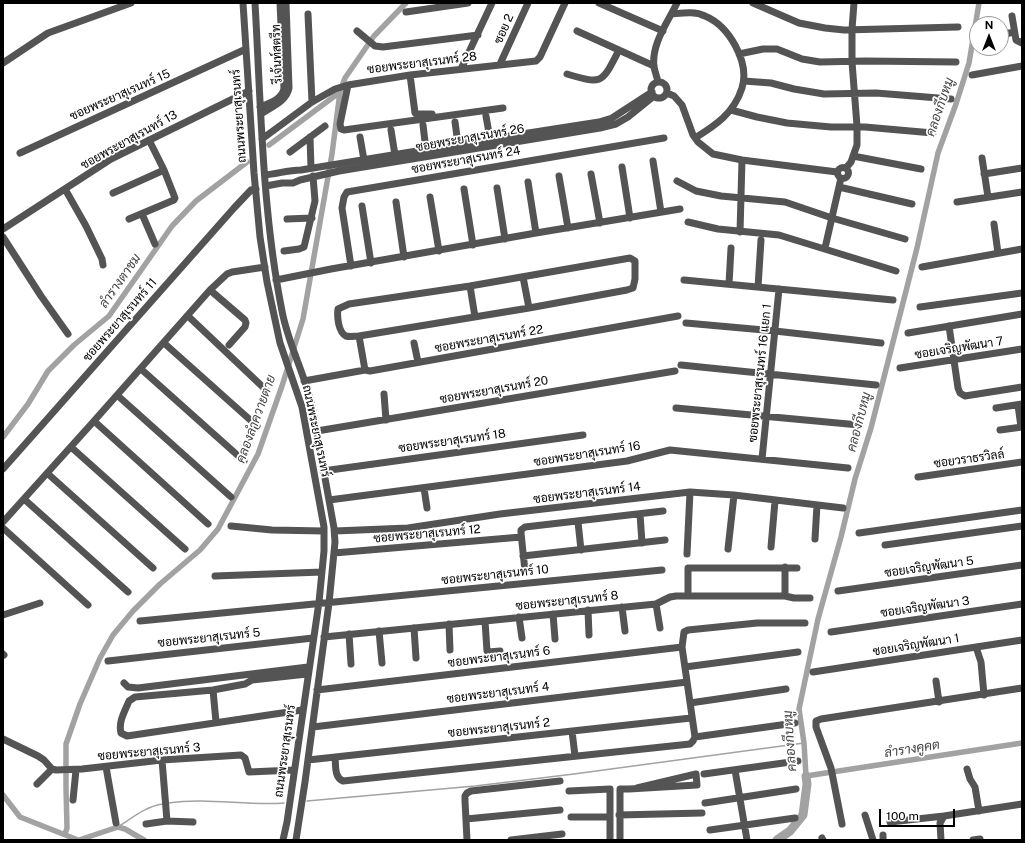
<!DOCTYPE html>
<meta charset="utf-8">
<style>
body{margin:0}
#map{position:relative;width:1025px;height:843px;overflow:hidden;background:#fff;font-family:"Public Sans",sans-serif}
canvas{display:block}
.frame{position:absolute;inset:0;border:4px solid #000;pointer-events:none}
.north{position:absolute;left:969px;top:16px;width:40px;height:40px;box-sizing:border-box;background:#fff;border:1px solid #999;border-radius:50%;rotate:0deg;font-size:11px;font-weight:700;line-height:16px;text-align:center;color:#000}
.north::after{content:'';display:block;margin:auto;width:14px;height:18px;background:#000;clip-path:polygon(50% 0,100% 100%,50% 72%,0 100%)}
.scale{position:absolute;left:879px;top:809px;width:76px;height:18px;box-sizing:border-box;border:2px solid #000;border-top:0;padding-left:5px;font-size:12px;line-height:14px;white-space:nowrap;color:#000;-webkit-text-stroke:3px #fff;paint-order:stroke}
</style>
<div id="map">
<canvas width="1025" height="843"></canvas>
<div class="frame"></div>
<div class="north">N</div>
<div class="scale">100 m</div>
</div>
<script>
const ctx = document.querySelector('canvas').getContext('2d');
ctx.lineJoin = 'round';
function stroke(path, color, width, dash) { ctx.strokeStyle = color; ctx.lineWidth = width; ctx.lineCap = dash ? 'butt' : 'round'; ctx.setLineDash(dash || []); ctx.stroke(path); }
function write(font, color, halo, rows, align = 'center') {
  ctx.font = font + ' "Public Sans",Sarabun,sans-serif'; ctx.lineWidth = 3.5; ctx.setLineDash([]); ctx.textBaseline = 'middle'; ctx.strokeStyle = halo; ctx.fillStyle = color; for (const [text, x, y, turn = 0] of rows) {
    ctx.save(); ctx.translate(x, y); ctx.rotate((+turn || 0) * Math.PI / 180); ctx.textAlign = isNaN(turn) ? turn : align; if (halo) ctx.strokeText(text, 0, 0); ctx.fillText(text, 0, 0); ctx.restore();
  }
}
stroke(new Path2D(`
 M307 801 475 786 574 774 804 743
 M168 803C207 797 246 806 284 803
 M118 827C132 818 146 806 163 804`), '#a2a2a2', 1.5);
stroke(new Path2D(`
 M979 3 969 63 956 104 938 153 917 248 871 428 855 479 841 537 818 619 799 709 804 743 806 776 1022 743
 M269 145 340 92
 M3 437 28 404 48 371 74 345 109 316 172 226 196 201 247 162
 M3 795 20 817 78 840
 M65 834 67 828 66 788V744L80 704 100 658 113 635 133 611 160 584 200 550 218 529 258 454 282 386 303 319 332 154 340 92 345 78 374 36 406 3
 M79 840 118 827 125 829 144 840`), '#a2a2a2', 5.5);
stroke(new Path2D(`
 M777 840 790 831 803 815 807 784 806 776`), '#a2a2a2', 9);
stroke(new Path2D(`
 M243 3 254 173 260 237 267 282 280 343 302 407 324 527V551L319 602 287 822 283 840
 M255 3C261 106 262 210 282 311 288 344 305 374 312 406L334 528 335 542 329 603 305 782 296 840
 M599 3 663 31
 M753 3 799 23 825 28 844 30 958 27
 M406 12 468 3
 M308 14 312 102
 M672 14C683 13 695 11 705 16 729 26 750 62 742 88 734 113 716 125 695 138
 M1012 16 1016 40 1022 43
 M357 31 375 46 383 47 478 35
 M577 31 654 66
 M1001 35 1014 32
 M739 54 763 49H777L802 59 820 62 865 61 956 62
 M3 63 48 33 131 3
 M500 64 528 3
 M461 69 492 3
 M567 74C603 85 602 83 619 50
 M410 75 415 113 417 114H432
 M972 75 1022 66
 M744 81 771 83 794 89 824 94 876 93 951 99
 M651 90a8 8 0 1 1 16 0a8 8 0 1 1-16 0Z
 M658 82C657 77 655 72 654 67 651 44 668 22 677 3
 M348 85 340 124 341 129 344 130 503 108
 M667 93 674 96 682 105 693 135 698 142 713 154 742 160 837 172
 M260 107C270 103 281 100 284 89L280 3
 M731 110 757 117 787 123 831 127H865L933 133
 M261 114C271 107 287 101 289 88L286 3
 M486 116 490 139
 M455 122 458 144
 M423 125 426 150
 M391 130 395 155
 M310 137 311 168
 M360 137 364 160
 M262 139 312 102 335 89 348 85 410 75 536 61 540 57 565 3
 M290 152 325 126
 M20 153 246 49
 M853 156 921 169
 M982 158 988 197
 M653 161 661 212
 M622 167 630 218
 M837.5 173a5.5 5.5 0 1 1 11 0a5.5 5.5 0 1 1-11 0Z
 M846 168 851 162 857 145V126L852 62V29L854 3
 M591 174 600 223
 M984 174 1022 168
 M265 175C277 174 288 170 301 170L490 139 599 122 612 118 652 92
 M559 176 568 228
 M677 181 696 191 721 196 785 202 832 218 905 239
 M528 182 536 233
 M266 186 282 183H293L300 180 339 171 600 128 616 124 628 117 654 96
 M839 187 912 204
 M497 188 505 239
 M65 189 86 226 102 259 103 265
 M464 189 473 245
 M113 193 164 170
 M430 197 439 251
 M396 202 404 257
 M957 202 1022 192
 M362 206 371 263
 M142 214 155 244
 M129 219 174 200 175 198 164 170 149 140
 M287 219 312 218
 M688 222 718 229 779 235 896 271
 M994 224 998 253
 M3 229 111 159 249 91
 M740 232 742 160
 M3 237 41 296 68 334
 M825 248 841 178
 M284 251 299 249 304 247 315 201 313 176
 M630 258 635 261V279L633 288 627 290 529 308 359 336C354 336 350 337 346 336 338 332 337 316 338 309L349 304 470 286Z
 M351 266 342 208 344 197 347 192 664 138
 M922 267 1022 249
 M523 277 529 308
 M276 280 331 269 536 233 680 209
 M684 280 893 300
 M729 284 731 248
 M470 286 475 317
 M758 287 761 240
 M210 290 245 320 246 323 245 327 229 345
 M920 307 1022 293
 M188 316 266 390
 M686 323 775 331 881 343
 M949 326 958 388 960 393 965 396 1022 387
 M908 333 1022 314
 M359 336 365 370
 M164 343 257 426
 M414 343 418 362
 M681 365 876 385
 M900 368 1022 349
 M141 369 244 461
 M304 381 365 370 370 371 678 316
 M384 394 386 420
 M117 395 231 497
 M1018 405 1021 427
 M676 408 859 425
 M996 408 1022 404
 M94 421 208 524
 M1000 430 1022 427
 M317 431 675 371
 M71 447 185 549
 M762 459 779 289
 M3 469 234 208 251 190 256 189
 M323 471 583 435
 M47 473 153 568
 M918 477 1022 462
 M424 488 427 508
 M24 499 128 592
 M329 500 627 461 670 450 848 468
 M640 514 642 543
 M3 522 94 421 210 290 227 274 232 272 265 267
 M578 522 581 550
 M231 526 272 530 324 531
 M3 528 88 605
 M335 531 408 528 500 514 690 492 734 495 843 508
 M859 533 1022 510
 M815 539 817 505
 M885 545 1022 526
 M771 547 775 501
 M728 549 734 495
 M334 553 521 537
 M687 554 690 492
 M523 556 665 540
 M525 571 521 533V530L525 527 663 511
 M215 576 322 572
 M838 591 1022 565
 M688 596V568H797
 M785 596V567
 M656 604 660 628
 M622 607 625 631
 M588 610 589 635
 M553 614 555 639
 M3 615 40 603
 M519 617 522 638
 M140 621 662 570
 M485 621 487 651 489 652 500 651
 M449 624 450 650
 M414 628 416 658
 M379 631 382 663
 M831 632 1022 604
 M349 634 351 664
 M324 637 656 604 670 597 676 596H785L794 598H810
 M976 647 981 662 984 695
 M3 654 4 655
 M108 661 313 638
 M685 667 798 652
 M813 672 1022 640
 M936 681 939 702
 M124 683 128 687 138 688 308 667
 M213 690 216 722
 M317 690 682 647
 M690 703 786 689
 M302 710 127 736 121 733C118 722 125 711 129 701L135 697 213 690 245 684 252 680 307 674
 M313 727 687 682
 M572 731 575 756
 M695 737 795 723
 M3 739 38 756 44 760 52 769 56 770 82 769 162 760 241 755 245 758 249 772 294 770
 M335 757C336 766 334 777 343 781L690 744 693 741 695 737 682 647 684 632 688 630 757 623H805
 M162 760 167 821 193 822
 M308 760 691 718
 M106 767 116 823
 M967 769 970 779 975 787 979 811
 M735 770 747 840
 M704 774 798 761
 M37 784 52 769
 M569 791 610 789V840
 M73 800 76 770
 M705 803 796 789
 M619 815 702 813
 M865 815 873 840
 M571 817H609
 M466 819 560 810
 M890 822 944 816
 M146 824 167 821
 M842 824 831 768 816 727V721L821 719 1022 688
 M710 830 795 818
 M822 838 823 840
 M467 840 465 801V796L467 793 471 791 560 781
 M511 840 562 834
 M620 840V789H629L697 785 696 774 637 788
 M883 840V835
 M941 840 940 823 944 816 1022 804
 M973 840 980 839`), '#545454', 7);
write('12px', '#000', '#fff', [
 ["ซอย 2",504,29,-66],
 ["รีเจ้นท์สตรีท",277,54,-92],
 ["ซอยพระยาสุเรนทร์ 28",422,63,-7],
 ["ซอยพระยาสุเรนทร์ 15",120,95,-24],
 ["ถนนพระยาสุเรนทร์",239,116,-94],
 ["ซอยพระยาสุเรนทร์ 26",470,138,-10],
 ["ซอยพระยาสุเรนทร์ 13",129,140,-29],
 ["ซอยพระยาสุเรนทร์ 24",466,160,-10],
 ["ซอยพระยาสุเรนทร์ 11",120,320,-49],
 ["ซอยพระยาสุเรนทร์ 22",489,339,-10],
 ["ซอยเจริญพัฒนา 7",959,348,-9],
 ["ซอยพระยาสุเรนทร์ 16 แยก 1",760,373,-84],
 ["ซอยพระยาสุเรนทร์ 20",494,390,-10],
 ["ถนนพระยาสุเรนทร์",316,431,78],
 ["ซอยพระยาสุเรนทร์ 18",452,441,-8],
 ["ซอยพระยาสุเรนทร์ 16",587,454,-9],
 ["ซอยวราธรวิลล์",969,459,-8],
 ["ซอยพระยาสุเรนทร์ 14",587,493,-7],
 ["ซอยพระยาสุเรนทร์ 12",427,534,-5],
 ["ซอยเจริญพัฒนา 5",929,567,-8],
 ["ซอยพระยาสุเรนทร์ 10",495,575,-6],
 ["ซอยพระยาสุเรนทร์ 8",567,601,-6],
 ["ซอยเจริญพัฒนา 3",925,607,-8],
 ["ซอยพระยาสุเรนทร์ 5",209,638,-6],
 ["ซอยเจริญพัฒนา 1",916,645,-9],
 ["ซอยพระยาสุเรนทร์ 6",499,657,-7],
 ["ซอยพระยาสุเรนทร์ 4",498,693,-7],
 ["ซอยพระยาสุเรนทร์ 2",499,728,-6],
 ["ถนนพระยาสุเรนทร์",285,751,-82],
 ["ซอยพระยาสุเรนทร์ 3",149,752,-5]
]);
write('italic 13px', '#434343', '#fff', [
 ["คลองกีบหมู",940,107,-71],
 ["ลำรางตาชม",120,281,-55],
 ["คลองลำควายตาย",256,419,-70],
 ["คลองกีบหมู",859,422,-75],
 ["คลองกีบหมู",790,741,-94],
 ["ลำรางคูคต",912,749,-9]
]);
</script>
